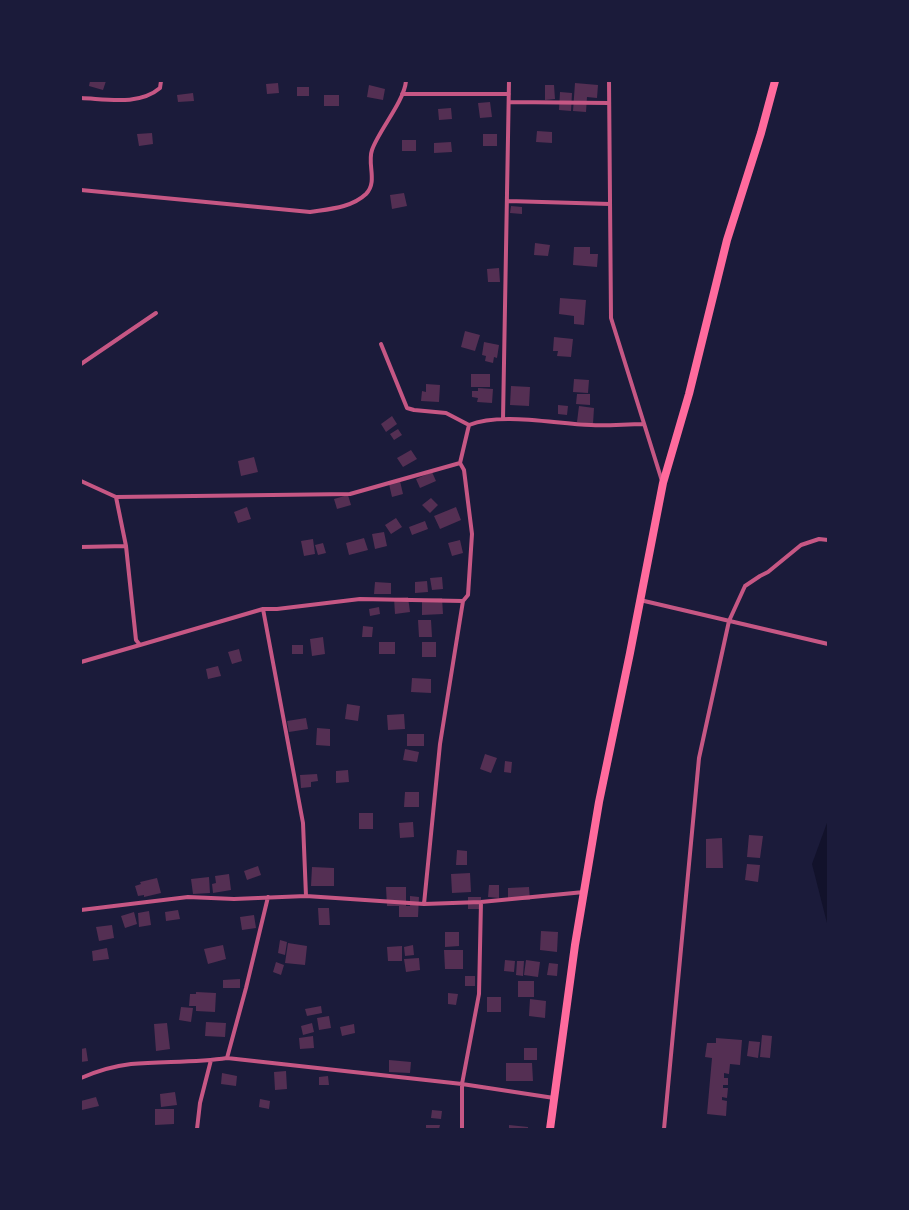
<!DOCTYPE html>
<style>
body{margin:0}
#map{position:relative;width:909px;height:1210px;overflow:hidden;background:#1b1b3a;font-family:"Golos Text",sans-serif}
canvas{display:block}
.frame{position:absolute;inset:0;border:82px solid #1b1b3a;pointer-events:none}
</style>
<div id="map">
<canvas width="909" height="1210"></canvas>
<div class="frame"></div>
</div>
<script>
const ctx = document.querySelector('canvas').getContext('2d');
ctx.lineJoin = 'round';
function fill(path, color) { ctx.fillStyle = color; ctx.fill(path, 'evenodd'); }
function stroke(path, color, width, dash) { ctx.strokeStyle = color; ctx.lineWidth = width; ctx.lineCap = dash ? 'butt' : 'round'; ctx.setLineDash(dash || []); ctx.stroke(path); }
fill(new Path2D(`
 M828 820V927L812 864Z`), '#12122b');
fill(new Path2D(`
 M90 81H106L103 90 89 86Z
 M278 83 279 93 267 94 266 84Z
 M575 83 598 85 597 98 587 97 586 112 573 111Z
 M369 85 385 89 383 100 367 97Z
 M545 85H554L555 99 545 100Z
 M297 87H309V96H297Z
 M560 92 572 93 571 111 559 110Z
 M193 93 194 101 178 102 177 95Z
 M324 95H339V106H324Z
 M490 102 492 117 480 118 478 103Z
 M451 108 452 119 439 120 438 109Z
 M537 131 552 132V143L536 142Z
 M152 133 153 144 139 146 137 134Z
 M483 134H497V146H483Z
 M402 140H416V151H402Z
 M451 142 452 152 434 153V143Z
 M404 193 407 206 392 209 390 195Z
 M511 206 522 207V214L510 213Z
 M535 243 550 245 548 256 534 255Z
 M574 247H590V254H598L597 267 573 265Z
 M499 268 500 282H488L487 269Z
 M560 298 586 300 584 325 574 324V316L559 314Z
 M465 331 480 335 475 351 461 347Z
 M554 337 573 339 571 357 557 356 558 351H553Z
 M484 342 499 345 497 358 494 357 493 363 485 361 486 356 482 355Z
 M471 374H490V387H471Z
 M574 379 589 380 588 393 573 392Z
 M426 384 440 385 439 402 421 401 422 391 426 392Z
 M511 386 530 387 529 406 510 405Z
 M478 388 493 389 492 403 477 402 478 398 472 397V391H478Z
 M577 394H590V405L576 404Z
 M558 405 568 406 567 415 558 414Z
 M579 406 594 408 593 424 577 422Z
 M392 416 397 424 386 432 381 424Z
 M398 429 402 435 394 440 390 434Z
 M411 450 417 459 403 467 397 458Z
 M254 457 258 472 241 476 238 461Z
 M432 472 436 481 420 488 416 479Z
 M400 481 403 494 392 497 389 484Z
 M348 495 351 505 337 509 334 499Z
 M431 498 438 505 430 513 422 505Z
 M247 507 251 519 238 523 234 512Z
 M456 507 461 520 440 529 434 516Z
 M396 518 402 527 391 534 385 525Z
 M425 521 428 529 412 535 409 527Z
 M384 532 387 546 375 549 372 534Z
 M364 538 368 550 349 555 346 543Z
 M313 539 315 554 304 556 301 541Z
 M460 540 463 553 452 556 448 543Z
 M323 543 326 553 318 555 315 545Z
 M442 577 443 589 432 590 430 578Z
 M427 581 428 592 415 593V582Z
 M375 582 391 583V594H374Z
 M408 597 410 612 395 614 394 598Z
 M442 598 443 614 422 615V599Z
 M379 607 380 614 370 616 369 609Z
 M418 620H431L432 637H419Z
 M363 626 373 627 372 637H362Z
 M323 637 325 654 312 656 310 639Z
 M379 642H395V654H379Z
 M422 642H436V657H422Z
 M292 645H303V654H292Z
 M239 649 242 661 232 664 228 652Z
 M218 666 221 676 208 679 206 669Z
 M412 678 431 679V693L411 692Z
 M347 704 360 706 358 721 345 719Z
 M404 714 405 729 388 730 387 715Z
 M306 718 308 729 289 732 287 721Z
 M317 728 330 729V746L316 745Z
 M407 734H424V746H407Z
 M405 749 419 752 417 762 403 760Z
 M485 754 497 758 491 773 480 769Z
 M505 761 512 762 511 773 504 772Z
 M348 770 349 782 336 783V771Z
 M317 774 318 781 311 782V787L301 788 300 775Z
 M405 792H419V807H404Z
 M359 813H373V829H359Z
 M413 822 414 837 400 838 399 823Z
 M749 835 763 836 760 858 747 857Z
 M722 838 723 868H706V839Z
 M457 850 467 851V865H456Z
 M747 864 760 865 758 882 745 880Z
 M258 866 261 875 247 880 244 871Z
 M312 867 334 868V886H311Z
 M470 873 471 892 452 893 451 874Z
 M229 874 231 890 213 893 212 884 216 883 215 876Z
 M209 877 210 893 193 894 191 879Z
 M157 878 161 893 144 897V895L138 896 135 886 141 884 140 882Z
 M489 885H499V898L488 897Z
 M386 887H406V906H387Z
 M529 887 530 900H508V888Z
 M410 896 419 897 418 917H399V906H410Z
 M468 897H481V909H468Z
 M318 908H329L330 925H319Z
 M178 910 180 919 166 921 165 912Z
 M149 911 151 925 139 927 138 913Z
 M134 912 137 924 125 928 121 916Z
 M254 915 256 928 242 930 240 917Z
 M112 925 114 938 99 941 96 927Z
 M541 931 558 932 557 952 540 950Z
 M445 932H459V946L445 947Z
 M280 940 287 942 285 955 278 953Z
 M288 943 307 946 305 965 285 963Z
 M223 945 226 959 208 964 204 949Z
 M413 945 414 955 405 956 404 947Z
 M402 946V961H388L387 947Z
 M107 948 109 959 93 961 92 951Z
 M444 950H463V969H445Z
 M419 958 420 970 406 972 404 959Z
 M505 960 515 961 514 972 504 971Z
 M526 960 540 962 538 977 524 975Z
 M517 961H524L523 976 516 975Z
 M276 962 284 965 281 975 273 972Z
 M549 963 558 964 557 976 547 975Z
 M465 976H475V986H465Z
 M240 979V988H223V980Z
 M518 981H534V997H518Z
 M196 992 216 993 215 1012 196 1011V1006H189L190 994H196Z
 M448 993 458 994 456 1005 448 1004Z
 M487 997H501V1012H487Z
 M530 999 546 1001 545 1018 529 1016Z
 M321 1006 322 1013 307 1016 305 1009Z
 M181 1007 193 1008 191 1022 179 1020Z
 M329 1016 331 1028 319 1030 317 1018Z
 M206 1022 226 1023 225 1037 205 1036Z
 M167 1023 170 1049 156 1051 154 1024Z
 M312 1023 314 1032 303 1035 301 1026Z
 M354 1024 355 1033 342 1036 340 1027Z
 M762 1035 772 1036 770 1058 760 1057Z
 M313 1036 314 1048 300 1049 299 1038Z
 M716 1038 742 1040 740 1065 730 1064 729 1074 724 1073V1078H728V1085H723V1088H728L727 1098 722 1097V1100L727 1101 726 1116 707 1114 712 1058 705 1057 707 1043H716Z
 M749 1041 760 1042 758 1058 747 1056Z
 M86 1048 88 1061 81 1062V1049Z
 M524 1048H537V1060H524Z
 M389 1060 411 1062 410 1073 389 1072Z
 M506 1063H532L533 1081H506Z
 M286 1071 287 1089 275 1090 274 1072Z
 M222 1073 237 1076 236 1086 221 1084Z
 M328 1076 329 1085H319V1077Z
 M175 1092 177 1105 161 1107 160 1094Z
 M96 1097 99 1106 82 1110 81 1101Z
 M260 1099 270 1101 269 1109 259 1107Z
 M155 1109H174V1124L155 1125Z
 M432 1110 442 1111 441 1119 431 1118Z
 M426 1125H440L439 1129H426Z
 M509 1125 528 1127V1129H509Z`), '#542f53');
stroke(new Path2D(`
 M609 81 611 318 662 481
 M402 94H509
 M81 98C106 99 139 106 160 88L161 81
 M509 102 609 103
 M81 190 310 212C329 209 351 208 366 194 378 182 367 164 372 150 379 130 404 102 406 81
 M508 201 610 204
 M381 344 407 408 414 410 446 413 469 425
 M81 364 156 313
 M503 419 509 81
 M81 481 116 497 350 494 460 463
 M116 497 126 546 136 640 140 645 263 609H277L360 599 463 601
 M81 547 126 546
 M640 600 828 644
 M263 609 303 823 306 896
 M81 662 140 645
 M424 904 440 744 463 601 468 595 472 534 464 470 460 463 469 425C501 412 555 424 591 425 608 426 626 424 643 424
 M81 910 188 897 234 899 306 896 424 904 481 902 584 892
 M227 1058 246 988 268 897
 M81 1078C97 1071 114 1066 131 1064 163 1061 195 1063 227 1058L462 1084 554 1098
 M197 1129 200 1103 211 1060
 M462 1129V1084L479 994 481 902
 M664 1129 699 758 729 621 745 586 760 576 768 572 801 545 819 539 828 540`), '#c65784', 4);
stroke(new Path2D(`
 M550 1129 575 945 599 802 630 653 663 483 689 394 727 240 761 133 775 81`), '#ff6b9d', 8);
</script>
